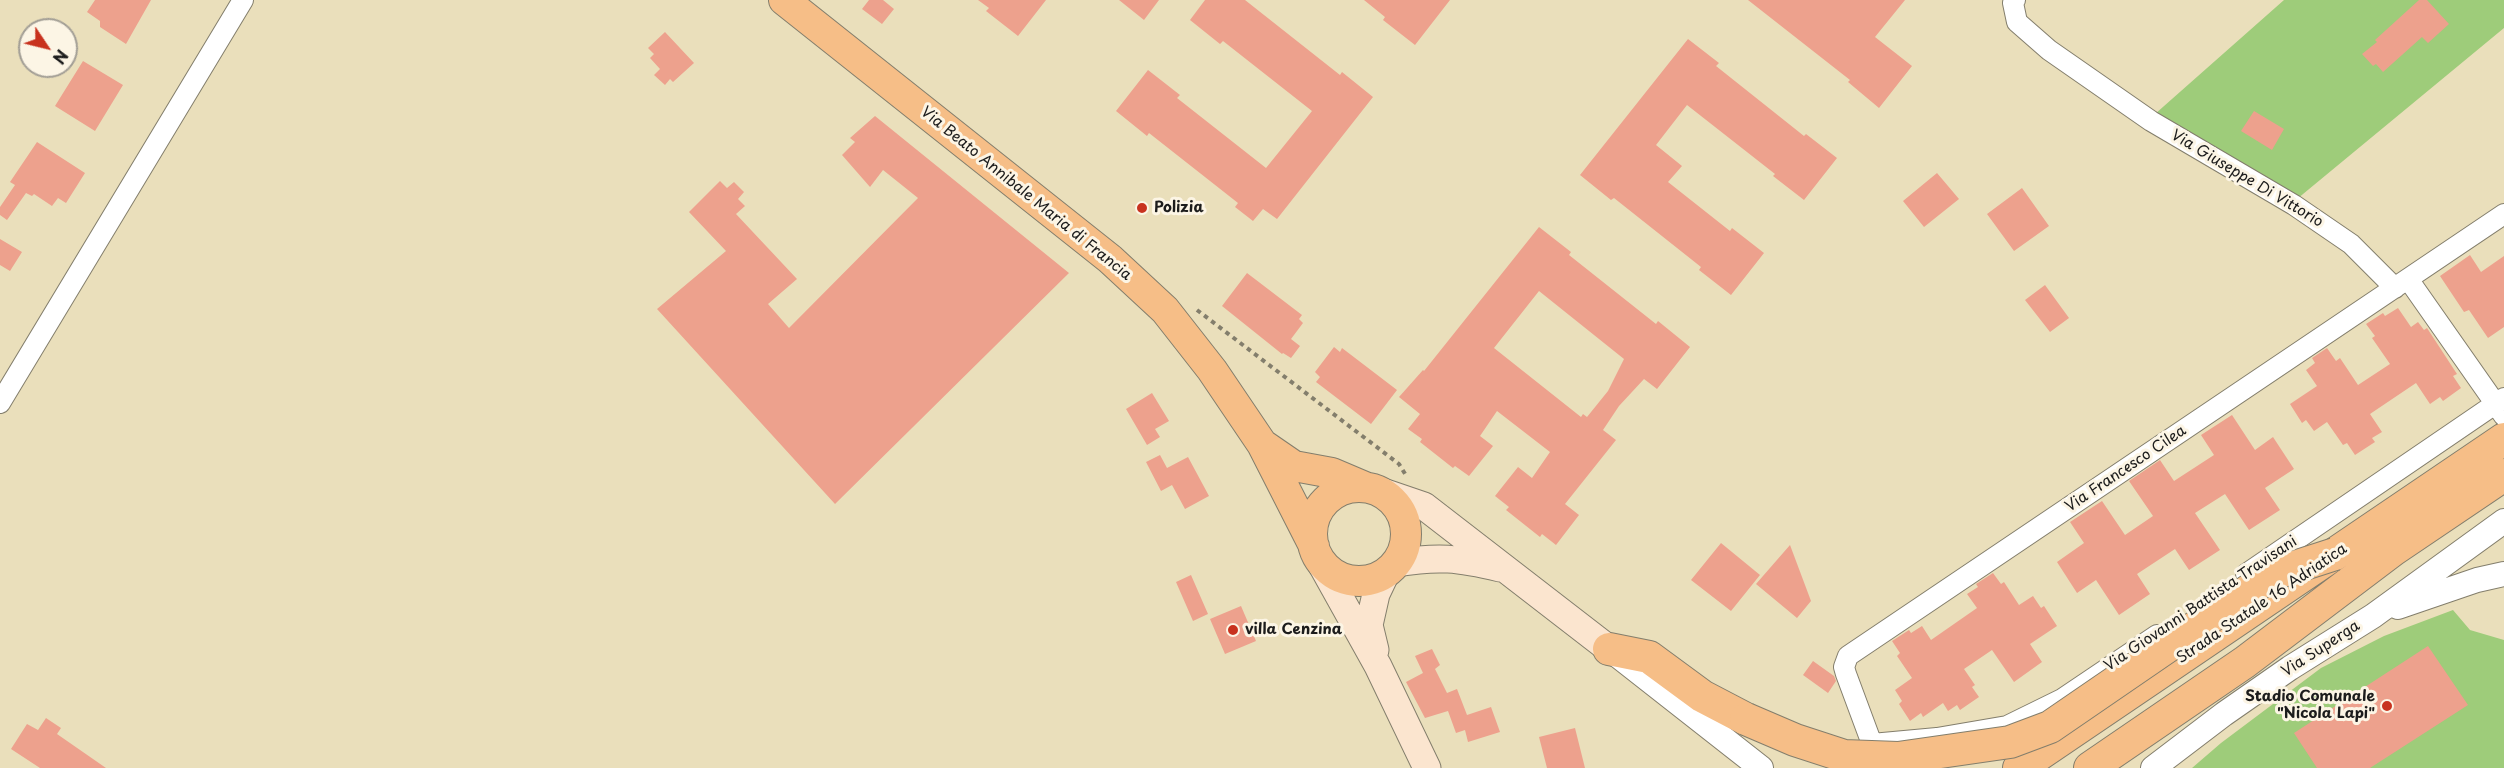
<!DOCTYPE html>
<style>
body{margin:0}
#map{position:relative;width:2504px;height:768px;overflow:hidden;background:#eadfbb;font-family:"Playpen Sans",sans-serif}
canvas{display:block}
.north{position:absolute;left:18px;top:18px;width:60px;height:60px;box-sizing:border-box;background:#fcf5e5;border:2px solid #a29e95;border-radius:50%;rotate:125deg;font-size:16px;font-weight:700;line-height:24px;text-align:center;color:#1c1c1c}
.north::after{content:'';display:block;margin:auto;width:21px;height:27px;background:#c8321e;clip-path:polygon(50% 0,100% 100%,50% 72%,0 100%)}
</style>
<div id="map">
<canvas width="2504" height="768"></canvas>
<div class="north">N</div>
</div>
<script>
const ctx = document.querySelector('canvas').getContext('2d');
ctx.lineJoin = 'round';
function fill(path, color) { ctx.fillStyle = color; ctx.fill(path, 'evenodd'); }
function stroke(path, color, width, dash) { ctx.strokeStyle = color; ctx.lineWidth = width; ctx.lineCap = dash ? 'butt' : 'round'; ctx.setLineDash(dash || []); ctx.stroke(path); }
function write(font, color, halo, rows, align = 'center') {
  ctx.font = font + ' "Playpen Sans",sans-serif'; ctx.lineWidth = 6; ctx.setLineDash([]); ctx.textBaseline = 'middle'; ctx.strokeStyle = halo; ctx.fillStyle = color; for (const [text, x, y, turn = 0] of rows) {
    ctx.save(); ctx.translate(x, y); ctx.rotate((+turn || 0) * Math.PI / 180); ctx.textAlign = isNaN(turn) ? turn : align; if (halo) ctx.strokeText(text, 0, 0); ctx.fillText(text, 0, 0); ctx.restore();
  }
}
fill(new Path2D(`
 M2284 0H2504V28L2297 199 2155 114Z
 M2453 610 2470 630 2504 640V768H2192L2221 743 2321 668 2384 636Z`), '#9ecc7a');
fill(new Path2D(`
 M95 0H151L126 44 100 27V21L87 12Z
 M869 0H883L894 9 882 24 862 9Z
 M978 0H1046L1018 36 986 11 989 8Z
 M1119 0H1159L1144 20Z
 M1205 0H1245L1340 75 1342 72 1373 97 1277 219 1263 209 1253 221 1235 207 1238 203 1149 133 1147 136 1116 111 1148 70 1180 95 1177 98 1266 168 1312 111 1223 41 1220 44 1190 20Z
 M1364 0H1450L1415 45 1383 20 1385 17Z
 M1748 0H1905L1875 37 1912 66 1879 108 1848 82 1850 80Z
 M2419 0H2427L2449 24 2428 43 2422 37 2383 72 2376 64 2373 66 2362 54 2377 42 2375 40Z
 M665 32 694 63 673 82 670 79 665 85 654 75 660 69 650 58 654 54 648 48Z
 M1688 39 1719 63 1716 66 1804 136 1806 134 1837 158 1804 200 1773 176 1775 174 1687 105 1656 145 1682 166 1668 182 1730 231 1732 228 1764 253 1731 295 1699 270 1701 267 1614 198 1611 200 1580 175Z
 M83 61 123 85 95 131 55 106Z
 M2254 111 2284 129 2272 150 2241 131Z
 M875 116 1069 273 835 504 657 309 726 251 689 212 720 181 727 188 734 182 744 192 738 199 745 206 736 214 797 279 768 304 789 328 918 198 883 170 870 187 842 155 855 142 850 138Z
 M37 142 85 173 66 203 58 198 52 206 34 194 32 196 26 193 7 220 0 215V207L15 185 10 182Z
 M1937 173 1959 199 1924 227 1903 201Z
 M2022 188 2049 226 2014 251 1987 214Z
 M1539 227 1571 252 1569 255 1656 324 1658 321 1690 347 1657 389 1644 379 1619 406 1603 430 1616 440 1565 504 1579 515 1556 545 1542 534 1540 537 1506 510 1509 507 1495 496 1518 467 1532 478 1550 452 1497 411 1480 436 1493 446 1469 476 1455 466 1453 468 1420 442 1422 439 1408 429 1420 414 1399 397 1423 370 1424 371ZM1539 291 1624 359 1608 391 1587 417 1583 414 1581 417 1494 348Z
 M0 239 22 252 10 271 0 265Z
 M2470 255 2481 272 2504 256V327L2488 338 2469 310 2464 312 2440 276Z
 M1247 273 1302 315 1299 319 1303 323 1291 339 1300 346 1291 358 1283 353 1282 354 1222 306Z
 M2045 285 2069 318 2050 332 2025 300Z
 M2398 308 2411 327 2418 322 2424 330 2427 328 2457 374 2453 376 2461 388 2443 401 2440 397 2430 404 2416 383 2370 414 2382 432 2372 438 2375 442 2355 455 2347 443 2343 445 2327 422 2314 431 2306 420 2302 423 2290 404 2317 386 2306 370 2315 363 2312 358 2327 348 2336 361 2340 358 2358 385 2390 364 2372 338 2375 336 2366 324 2383 313 2385 316Z
 M1334 347 1340 352 1342 348 1397 390 1371 424 1316 382 1320 377 1315 372Z
 M1152 393 1169 421 1155 429 1160 437 1147 445 1126 409Z
 M2232 415 2255 450 2273 437 2294 469 2265 488 2280 510 2249 530 2225 494 2195 513 2220 550 2189 570 2175 549 2137 574 2150 594 2119 615 2096 580 2077 593 2057 562 2084 543 2070 522 2102 501 2125 535 2153 516 2129 481 2160 460 2174 481 2214 455 2201 435Z
 M1160 455 1167 468 1188 457 1209 496 1185 509 1172 485 1161 491 1146 462Z
 M1721 543 1760 575 1731 611 1691 580Z
 M1790 545 1811 601 1797 618 1756 584Z
 M1993 573 2001 584 2004 582 2019 605 2033 596 2041 608 2044 606 2057 626 2030 644 2042 662 2014 682 1992 650 1964 669 1975 685 1972 687 1979 697 1960 710 1957 705 1948 711 1943 703 1923 717 1921 713 1910 721 1899 704 1902 701 1895 690 1912 678 1897 656 1900 653 1892 641 1909 630 1911 633 1922 626 1931 640 1977 608 1967 594 1978 587 1976 584Z
 M1191 575 1208 614 1193 621 1176 582Z
 M1241 606 1256 641 1225 654 1210 619Z
 M2428 646 2468 705 2370 768H2317L2294 733Z
 M1432 649 1440 665 1435 669 1447 693 1457 689 1467 715 1491 707 1500 732 1468 742 1465 730 1456 733 1448 711 1425 718 1406 682 1423 673 1415 656Z
 M1813 661 1834 676 1836 681 1828 693 1803 675Z
 M46 718 61 728 57 734 106 768H40L11 749 27 724 38 730Z
 M1575 728 1585 768H1547L1539 737Z`), '#eda18d');
const minor = new Path2D(`
 M2015 0 2013 3 2017 22 2049 50 2151 121 2294 205 2351 244 2395 288
 M2408 279 2504 416
 M0 403 243 0
 M2246 574 2504 398
 M1872 744 1937 738 2007 726 2062 699 2157 635
 M1882 763 1872 744 1846 674 1844 667 1848 656 2504 214`);
const tertiary = new Path2D(`
 M2398 607 2477 580 2504 574
 M1612 651 1761 768
 M2153 768 2224 714 2290 668 2373 616 2504 521`);
const secondary = new Path2D(`
 M1380 491 1424 506 1609 649
 M1319 560 1378 666 1427 768
 M1396 563C1438 556 1458 558 1500 568
 M1375 650 1369 625 1376 594 1386 573`);
const primary = new Path2D(`
 M784 0 1110 259 1165 310 1212 370 1262 444 1314 546
 M1262 444 1294 466 1332 473 1365 487
 M1312 534a47 47 0 1 1 94 0a47 47 0 1 1-94 0Z`);
const trunk = new Path2D(`
 M1609 649 1649 657 1702 696 1746 719
 M2019 768 2504 439
 M2090 768 2245 662 2393 550 2504 475`);
stroke(minor, '#837e6c', 22);
stroke(tertiary, '#837e6c', 26);
stroke(secondary, '#837e6c', 29);
stroke(primary, '#837e6c', 32);
stroke(trunk, '#837e6c', 34);
stroke(new Path2D(`
 M1197 310 1399 464 1407 477`), '#837e6c', 4, [4.5, 4.5]);
stroke(minor, '#fff', 20);
stroke(tertiary, '#fff', 24);
stroke(secondary, '#fbe5cf', 27);
stroke(primary, '#f6be87', 30);
stroke(trunk, '#f6be87', 32);
const trunkBridge = new Path2D(`
 M1746 719 1795 740 1844 756 1898 758 2010 742 2050 727 2273 574 2335 554`);
stroke(trunkBridge, '#837e6c', 34, []);
stroke(trunkBridge, '#f6be87', 32);
for (const [x, y, r, color] of [
 [1142,208,6,"#c8321e"],
 [1233,630,6,"#c8321e"],
 [2387,706,6,"#c8321e"]
]) { const dot = new Path2D(); dot.arc(x, y, r, 0, 2 * Math.PI); ctx.fillStyle = color; ctx.fill(dot); stroke(dot, '#fcf5e5', 2); }
write('15px', '#1c1c1c', '#fcf5e5', [
 ["Via Giuseppe Di Vittorio",2247,179,31],
 ["Via Beato Annibale Maria di Francia",1026,194,39],
 ["Via Francesco Cilea",2126,469,-34],
 ["Via Giovanni Battista Travisani",2201,604,-34],
 ["Strada Statale 16 Adriatica",2262,604,-34],
 ["Via Superga",2321,649,-33]
]);
write('bold 15px', '#1c1c1c', '#fcf5e5', [
 ["Polizia",1154,208],
 ["villa Cenzina",1245,630],
 ["Stadio Comunale",2375,697,"right"],
 ["\"Nicola Lapi\"",2375,714,"right"]
], 'left');
</script>
